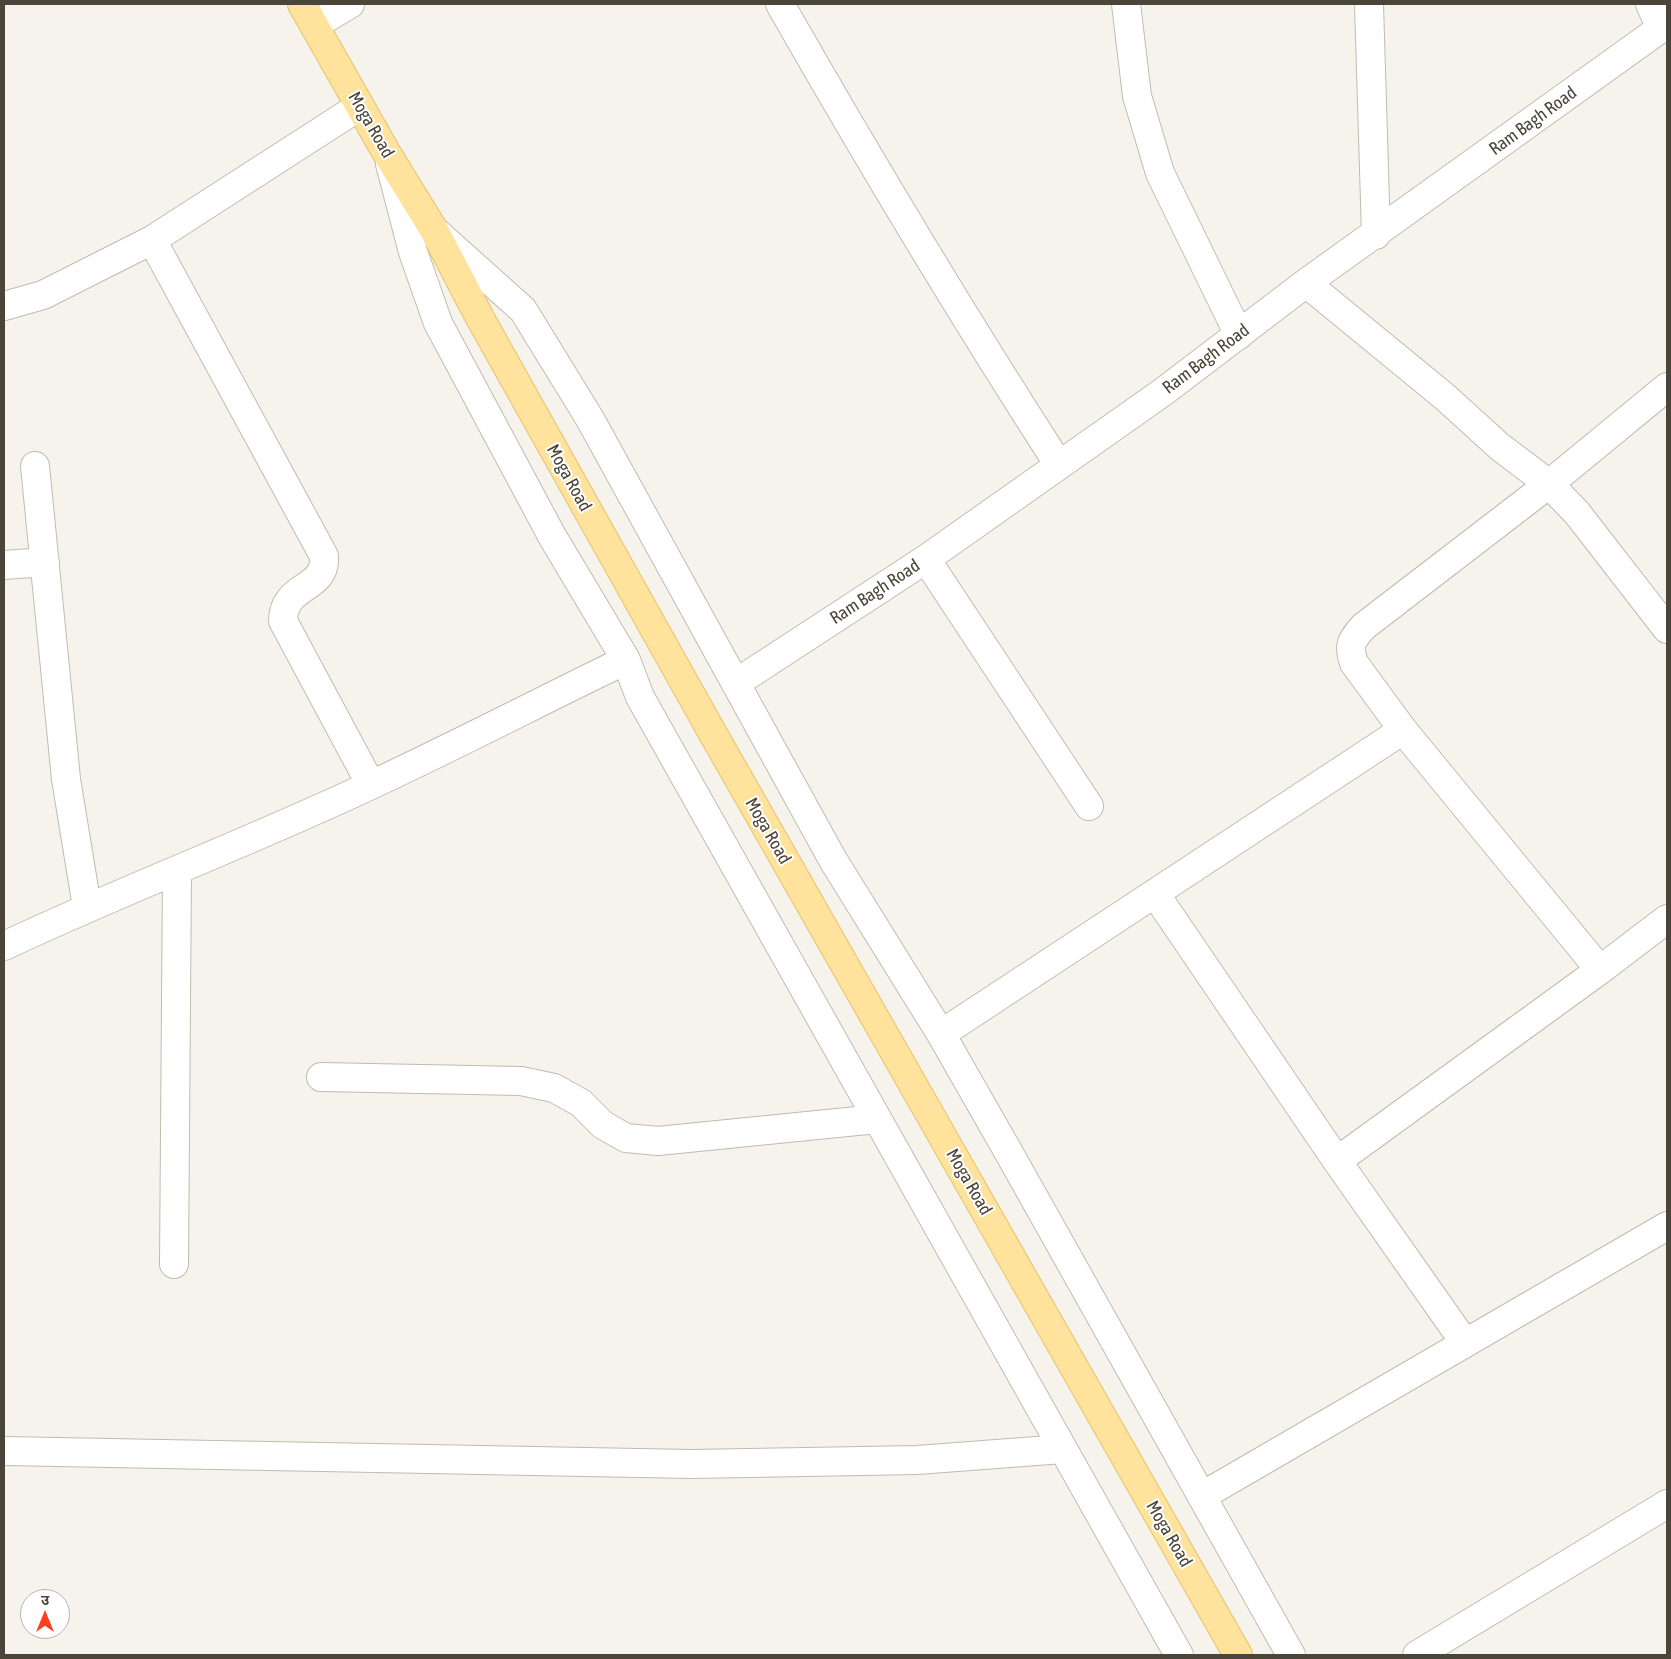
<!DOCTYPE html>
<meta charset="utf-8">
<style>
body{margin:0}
#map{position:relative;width:1671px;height:1659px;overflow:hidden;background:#f6f3ec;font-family:"Asap Condensed","Noto Sans Devanagari",sans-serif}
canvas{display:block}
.frame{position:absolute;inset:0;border:5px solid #4b4439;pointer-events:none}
.north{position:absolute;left:20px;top:1589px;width:50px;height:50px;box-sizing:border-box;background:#fff;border:1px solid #b7b4b0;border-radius:50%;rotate:0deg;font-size:14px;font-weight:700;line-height:20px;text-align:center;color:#4b4439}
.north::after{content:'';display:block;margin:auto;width:18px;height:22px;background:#fc3f1d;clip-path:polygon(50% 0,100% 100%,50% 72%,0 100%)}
</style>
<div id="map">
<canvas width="1671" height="1659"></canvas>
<div class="frame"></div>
<div class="north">उ</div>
</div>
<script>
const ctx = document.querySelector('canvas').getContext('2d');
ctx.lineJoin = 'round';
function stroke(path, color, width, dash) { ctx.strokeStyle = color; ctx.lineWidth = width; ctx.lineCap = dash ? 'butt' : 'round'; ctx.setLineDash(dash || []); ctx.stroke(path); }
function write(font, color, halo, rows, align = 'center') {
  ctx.font = font + ' "Asap Condensed",sans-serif'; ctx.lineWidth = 4; ctx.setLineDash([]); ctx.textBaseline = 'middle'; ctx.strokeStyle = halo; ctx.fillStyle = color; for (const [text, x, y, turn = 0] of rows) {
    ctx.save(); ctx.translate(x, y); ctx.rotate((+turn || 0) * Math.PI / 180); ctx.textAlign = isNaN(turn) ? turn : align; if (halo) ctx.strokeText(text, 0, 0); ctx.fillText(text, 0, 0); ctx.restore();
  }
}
const minor = new Path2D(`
 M780 4C869 160 961 313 1059 465
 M1126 4 1137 96 1160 173 1239 335
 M1369 4 1376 235
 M1650 4 1661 29
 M315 25 350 4
 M390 164 413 252 438 323 552 536 626 660 640 697 1179 1655
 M436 232 523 310 590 419 833 860 941 1034 1009 1153 1291 1655
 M152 240 324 556C327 591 283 583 283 621L371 785
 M1306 283 1445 397 1500 447 1549 484 1577 513 1667 629
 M4 306 43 295 152 240 360 106
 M35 466 66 779 87 907
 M926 559 1089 806
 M4 565 45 562
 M736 683 926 559 1163 392 1306 283 1667 24
 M1156 895 1337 1161 1465 1343
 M4 946C125 889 250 842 371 785 457 745 541 701 626 660
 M1600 970 1403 730 1354 663C1348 645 1351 641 1363 627L1549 484 1667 387
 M941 1034 1403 730
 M321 1077 521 1081 554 1088 581 1103 603 1125 626 1138 658 1141 877 1119
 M1337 1161 1600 970 1667 919
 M174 1264 177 872
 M4 1451 692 1464 917 1460 1063 1449
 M1202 1496 1667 1226
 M1417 1655 1667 1504`);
const major = new Path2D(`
 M302 4 386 152 434 230 480 318 712 732 1238 1655`);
stroke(minor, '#c2bbae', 30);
stroke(major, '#e6c16a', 30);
stroke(minor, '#fff', 28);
stroke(major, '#ffe39c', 28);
write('18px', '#4b4439', '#fff', [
 ["Ram Bagh Road",1533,121,-36],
 ["Moga Road",371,125,60],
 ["Ram Bagh Road",1206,359,-37],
 ["Moga Road",569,478,61],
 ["Ram Bagh Road",875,592,-33],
 ["Moga Road",768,831,60],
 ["Moga Road",969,1182,60],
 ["Moga Road",1169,1534,60]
]);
</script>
